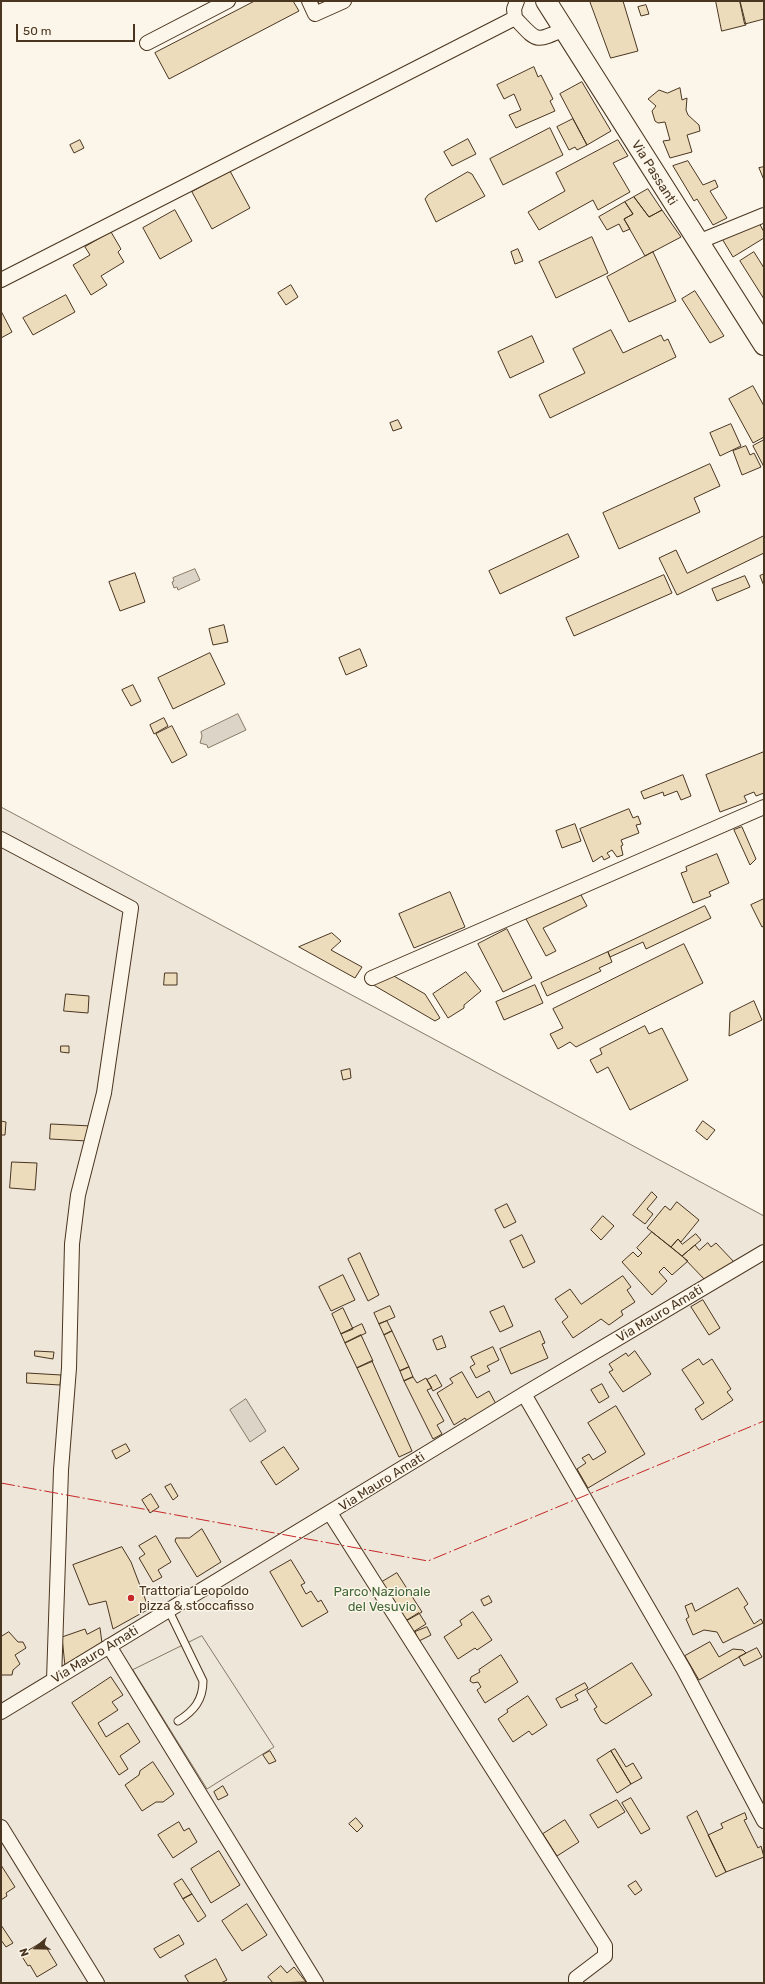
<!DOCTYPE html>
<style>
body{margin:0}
#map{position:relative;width:765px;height:1984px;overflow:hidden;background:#fbf6e9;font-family:Rubik,sans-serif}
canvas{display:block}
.frame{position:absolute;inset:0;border:2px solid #4a3520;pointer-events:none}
.north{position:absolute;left:16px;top:1928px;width:40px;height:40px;-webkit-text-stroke:3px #fbf6e9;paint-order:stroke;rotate:250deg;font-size:11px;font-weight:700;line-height:16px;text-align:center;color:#4a3520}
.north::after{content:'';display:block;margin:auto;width:14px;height:18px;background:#4a3520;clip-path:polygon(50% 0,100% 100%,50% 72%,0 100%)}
.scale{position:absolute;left:16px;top:24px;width:119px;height:18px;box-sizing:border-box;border:2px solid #4a3520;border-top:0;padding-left:5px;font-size:12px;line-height:14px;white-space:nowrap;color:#4a3520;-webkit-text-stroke:3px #fbf6e9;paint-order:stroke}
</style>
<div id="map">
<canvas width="765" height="1984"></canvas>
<div class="frame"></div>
<div class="north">N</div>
<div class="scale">50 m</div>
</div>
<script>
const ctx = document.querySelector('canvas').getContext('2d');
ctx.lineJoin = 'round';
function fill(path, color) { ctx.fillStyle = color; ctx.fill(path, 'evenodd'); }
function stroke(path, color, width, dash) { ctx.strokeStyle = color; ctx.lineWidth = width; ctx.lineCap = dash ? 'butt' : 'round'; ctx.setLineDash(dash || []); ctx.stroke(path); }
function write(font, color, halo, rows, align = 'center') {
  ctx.font = font + ' Rubik,sans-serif'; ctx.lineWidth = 3; ctx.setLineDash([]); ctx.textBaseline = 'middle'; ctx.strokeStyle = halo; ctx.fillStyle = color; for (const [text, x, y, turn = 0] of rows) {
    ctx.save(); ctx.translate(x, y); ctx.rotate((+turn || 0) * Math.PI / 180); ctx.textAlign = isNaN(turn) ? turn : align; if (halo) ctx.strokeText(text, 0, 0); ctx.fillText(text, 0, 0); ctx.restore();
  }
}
const green = new Path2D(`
 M1 807 764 1216V1983H1Z`);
fill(green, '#ede6d9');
stroke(green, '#887966', 1);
const parking = new Path2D(`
 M202 1636 274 1747 207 1789 133 1670Z`);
fill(parking, '#ede7d9');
stroke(parking, '#887966', 1);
const water = new Path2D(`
 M195 569 200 580 178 590 177 587 174 588 172 582 174 581 173 578Z
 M238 714 246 730 208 748 207 745 200 743 202 736 201 732Z
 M246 1399 266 1431 250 1442 230 1410Z`);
fill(water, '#dcd4c6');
stroke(water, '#887966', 1);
const building = new Path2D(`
 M255 1H293L299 11 169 79 155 53Z
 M318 1H328L320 5Z
 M590 1H623L638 51 611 58Z
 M716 1H740L746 25 722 31Z
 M740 1H764V19L745 24Z
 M646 5 649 14 641 16 638 7Z
 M534 67 538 77 541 75 553 99 550 101 555 111 516 128 509 115 521 110 514 94 504 99 497 85Z
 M582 82 611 131 587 145 560 94Z
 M680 88 682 100 687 98 686 110 688 115 699 125 700 131 687 135 692 152 670 158 663 141 670 140 665 122 658 123 655 121 652 111 656 106 648 99 659 90 667 93Z
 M573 119 587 145 577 150 575 147 569 150 557 127Z
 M550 128 563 155 503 185 490 159Z
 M468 139 476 154 452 166 444 152Z
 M80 140 84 148 74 153 70 145Z
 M618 140 628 156 613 163 630 192 598 210 593 200 539 230 528 212 565 191 556 173Z
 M688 161 703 185 715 180 718 187 710 191 727 218 713 225 697 199 694 201 673 166Z
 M764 167V180L759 168Z
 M230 171 250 208 212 229 192 192Z
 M468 172 472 174 485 196 436 222 425 199 428 195Z
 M648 189 662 210 649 217 634 197Z
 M634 197 649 217 662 210 681 237 645 256 624 219 633 214 625 202Z
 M625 202 633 214 624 219 630 229 623 232 619 224 607 230 599 217Z
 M175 210 192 241 160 259 143 228Z
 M758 221 764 232V238L733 257 721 237Z
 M111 232 121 249 118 252 124 262 101 276 107 285 91 295 73 265 90 255 85 247Z
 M592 237 608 273 556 298 539 262Z
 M518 249 523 261 515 264 511 252Z
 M653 252 676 301 629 322 607 277Z
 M754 252 764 268V299L740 261Z
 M291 285 298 297 286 305 278 293Z
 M695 291 724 336 710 343 682 299Z
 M66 295 75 312 33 335 23 318Z
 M1 311 12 332 1 338Z
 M611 330 623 353 661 335 664 341 668 339 676 357 550 418 539 395 585 373 573 349Z
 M532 336 544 362 510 378 498 352Z
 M753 386 764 406V437L753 443 729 399Z
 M398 420 402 428 393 431 390 423Z
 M731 424 741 446 720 456 710 433Z
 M764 440V467L753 446Z
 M746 446 750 455 754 453 761 467 742 475 733 451Z
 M710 464 720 486 694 498 700 512 619 549 603 513Z
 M568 534 579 557 500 594 489 571Z
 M764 536V553L677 595 659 558 676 550 687 573Z
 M135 573 145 602 120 611 109 582Z
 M764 574V586L760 576Z
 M664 575 672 593 574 636 566 618Z
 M745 576 750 587 717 601 712 589Z
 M224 625 228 642 213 645 209 629Z
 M360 649 367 666 346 675 339 658Z
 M210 653 225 684 173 709 158 678Z
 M133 685 141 701 131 706 122 690Z
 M164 718 168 726 154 734 150 725Z
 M172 726 187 755 172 763 156 734Z
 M764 752V793L756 796 754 792 744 796 747 802 720 812 706 775Z
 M683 775 691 796 681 800 677 791 664 796 663 792 644 799 641 792Z
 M629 809 633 818 638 816 641 824 636 825 639 833 621 840 623 845 621 846 623 855 617 857 612 850 607 853 610 857 604 860 602 856 593 862 580 829Z
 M575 824 581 841 562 848 556 831Z
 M742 827 756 859 750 865 734 830Z
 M717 854 729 883 709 892 711 896 693 903 681 873 687 871 686 867Z
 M450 892 465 927 414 948 399 914Z
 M581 895 587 906 543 928 556 951 546 956 526 919Z
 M764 899V926L762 927 751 905Z
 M705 906 711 918 646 949 643 942 610 957 608 952Z
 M507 929 532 978 503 992 478 944Z
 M332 933 341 941 331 950 362 967 355 978 299 947Z
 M684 944 703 983 576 1047 570 1042 558 1049 550 1034 563 1028 553 1009Z
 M608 952 612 962 599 968 601 971 547 996 541 983Z
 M466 972 481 991 464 1005V1008L448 1018 433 994Z
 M165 973H177V985H164Z
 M392 975 425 994 440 1018 435 1021 370 983Z
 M535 985 543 1003 504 1020 496 1002Z
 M66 994 89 996 88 1013 64 1011Z
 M754 1001 762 1020 729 1036 730 1013Z
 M645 1026 649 1034 662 1028 688 1080 630 1110 608 1067 597 1073 590 1060 602 1054 600 1049Z
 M61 1046H69V1053L61 1052Z
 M350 1069 351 1078 343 1080 341 1071Z
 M1 1121 6 1122 5 1135H1Z
 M703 1121 715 1130 707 1140 696 1131Z
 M51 1124 91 1126 87 1141 50 1139Z
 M12 1162 37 1163 35 1190 10 1188Z
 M652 1192 657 1197 647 1209 653 1214 645 1224 633 1215Z
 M677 1202 699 1220 681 1242 678 1239 671 1247 647 1228 665 1206 670 1210Z
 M507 1204 516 1222 504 1228 495 1210Z
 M603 1216 614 1226 601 1240 591 1230Z
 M652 1232 688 1261 672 1275 664 1267 659 1272 667 1281 652 1295 622 1262 633 1252 638 1257 642 1253 637 1248Z
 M696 1234 701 1240 682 1256 671 1247 678 1239 682 1244Z
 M522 1235 535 1262 523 1268 510 1241Z
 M708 1243 711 1247 716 1243 735 1263 706 1281 682 1256 695 1245 699 1250Z
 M360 1253 379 1295 368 1301 348 1259Z
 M343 1275 355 1300 331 1311 319 1287Z
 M623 1276 631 1287 627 1290 635 1302 621 1311 623 1315 609 1325 601 1319 573 1338 562 1322 568 1317 555 1299 570 1289 581 1304Z
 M703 1300 720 1328 709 1335 691 1307Z
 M390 1306 395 1317 379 1324 374 1313Z
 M504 1306 513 1326 500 1332 490 1312Z
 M343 1308 353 1329 341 1334 332 1314Z
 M387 1321 392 1331 384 1335 379 1324Z
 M362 1324 366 1333 345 1343 341 1334Z
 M392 1331 409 1367 400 1371 384 1335Z
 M540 1331 545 1343 542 1344 548 1358 511 1374 500 1349Z
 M361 1335 373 1361 357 1368 345 1343Z
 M442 1336 446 1347 437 1350 433 1340Z
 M493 1347 499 1360 487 1366 490 1371 476 1378 470 1367 475 1364 471 1357Z
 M35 1351 54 1352 53 1359 35 1356Z
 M635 1351 651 1374 623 1392 609 1372 613 1370 609 1364 626 1353 628 1356Z
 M699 1359 703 1365 712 1359 731 1389 727 1392 733 1400 702 1420 695 1409 704 1403 682 1370Z
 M372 1361 412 1451 399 1457 357 1368Z
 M409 1367 413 1377 404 1381 400 1371Z
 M462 1372 477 1398 489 1391 496 1404 467 1421 465 1418 454 1425 437 1393 453 1383 450 1379Z
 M27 1373 61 1375 60 1385 27 1383Z
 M436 1375 442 1386 433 1391 427 1380Z
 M413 1377 417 1383 426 1378 432 1388 427 1390 444 1421 437 1425 442 1434 433 1439 404 1381Z
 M602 1384 609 1397 599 1403 591 1390Z
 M616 1406 645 1454 588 1488 577 1469 586 1463 582 1458 589 1454 593 1460 606 1452 588 1423Z
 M126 1444 130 1451 116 1459 112 1451Z
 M284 1447 299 1469 276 1485 261 1462Z
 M171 1484 178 1496 173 1500 165 1487Z
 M151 1494 159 1507 150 1513 142 1500Z
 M202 1529 221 1562 197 1577 175 1541 176 1538H189Z
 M156 1536 171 1562 158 1570 162 1577 153 1582 139 1558 145 1554 139 1546Z
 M122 1547 131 1562 149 1609 113 1629 106 1601 89 1605 73 1565Z
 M291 1560 305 1583 301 1585 306 1594 311 1591 318 1602 321 1600 328 1612 302 1627 270 1572Z
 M397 1573 422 1612 406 1621 382 1582Z
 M738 1588 748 1604 744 1607 754 1624 761 1619 763 1623 723 1643 717 1632 704 1630 693 1635 686 1619 689 1617 685 1606 692 1603 695 1611Z
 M489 1596 492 1602 484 1606 481 1600Z
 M473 1612 492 1640 477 1650 475 1648 458 1659 444 1637 462 1625 460 1621Z
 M419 1613 426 1624 413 1632 406 1621Z
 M427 1627 431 1635 419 1641 415 1632Z
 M100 1628 102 1643 65 1666 62 1637 85 1629 87 1634Z
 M9 1632 18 1642H23L26 1648 15 1655 20 1664 13 1670 12 1675H1V1637Z
 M710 1642 719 1657 733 1649 743 1650 746 1653 699 1680 685 1656Z
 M757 1648 762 1657 744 1666 739 1657Z
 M501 1655 518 1682 485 1703 477 1690 481 1687 478 1682 473 1683 470 1681 471 1677 480 1672 479 1670Z
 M632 1663 652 1695 606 1724 601 1721 594 1709 597 1707 587 1691Z
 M111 1677 123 1695 112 1702 118 1710 98 1723 106 1737 128 1723 140 1742 120 1756 128 1769 119 1775 72 1703Z
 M585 1683 588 1688 575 1695 578 1700 561 1708 556 1699Z
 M528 1696 547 1725 532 1735 529 1731 513 1742 498 1719 508 1712 507 1710Z
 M615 1749 626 1767 633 1763 642 1778 631 1784 611 1751Z
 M270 1751 276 1761 269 1764 263 1755Z
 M611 1751 631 1784 617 1793 597 1760Z
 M153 1762 174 1794 163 1802H156L142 1811 125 1785 139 1775 140 1771Z
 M223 1786 228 1795 218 1800 214 1792Z
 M631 1798 650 1829 641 1834 622 1803Z
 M617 1800 625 1812 598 1828 590 1815Z
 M697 1811 726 1872 716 1877 687 1817Z
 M745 1813 747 1819 744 1820 758 1848 761 1846 764 1857 726 1872 708 1835 723 1828 721 1824Z
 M356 1818 363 1826 357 1832 349 1824Z
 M565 1820 579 1842 557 1856 543 1834Z
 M179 1822 184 1831 189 1828 197 1842 173 1858 158 1835Z
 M219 1851 240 1885 211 1903 191 1869Z
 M1 1865 15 1887 6 1893 7 1896 1 1900Z
 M182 1879 192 1894 183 1899 174 1884Z
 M636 1881 642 1890 635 1895 628 1886Z
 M192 1894 206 1916 198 1922 183 1899Z
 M247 1904 267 1935 242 1951 222 1921Z
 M1 1925 13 1943 6 1947 1 1940Z
 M179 1935 184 1944 160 1958 154 1949Z
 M43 1942 57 1965 37 1977 30 1965 28 1966 21 1955Z
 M216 1959 227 1980 221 1983H189L185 1976Z
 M281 1966 287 1973 294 1967 306 1982 273 1983 268 1977Z`);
fill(building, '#ecdcbc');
stroke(building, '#4a3520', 1);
const lane = new Path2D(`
 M169 1611 203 1681C203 1700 194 1711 178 1721`);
const street = new Path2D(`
 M309 1 315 14 344 1
 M515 18C537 41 534 43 564 29
 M147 43 228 1
 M698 242 764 215
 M1 280 515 18 514 9 517 1
 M1 839 131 908 104 1093 78 1195 72 1244 69 1368 61 1470 54 1680
 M372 978 764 807
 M524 1394 684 1670 764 1821
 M330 1513 605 1946V1956L576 1978V1983
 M109 1646 316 1983
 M1 1712 524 1394 764 1252
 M1 1827 97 1983`);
const secondary = new Path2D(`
 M546 1 764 345`);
stroke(lane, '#4a3520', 9);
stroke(street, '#4a3520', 16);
stroke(secondary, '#4a3520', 22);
stroke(lane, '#fbf6e9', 7);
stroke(street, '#fbf6e9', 14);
stroke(secondary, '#fbf6e9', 20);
stroke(new Path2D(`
 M1 1483 428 1561 764 1421`), '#c62828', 1, [14, 3, 2, 3]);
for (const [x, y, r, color] of [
 [131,1598,4,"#c62828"]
]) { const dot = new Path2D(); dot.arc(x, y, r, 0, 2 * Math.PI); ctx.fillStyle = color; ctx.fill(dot); stroke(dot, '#fbf6e9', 1.5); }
write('13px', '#4a3520', '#fbf6e9', [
 ["Via Passanti",654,173,58],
 ["Via Mauro Amati",660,1314,-31],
 ["Via Mauro Amati",382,1482,-32],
 ["Via Mauro Amati",95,1655,-31]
]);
write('13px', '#4a3520', '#fbf6e9', [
 ["Trattoria Leopoldo",139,1591],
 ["pizza & stoccafisso",139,1606]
], 'left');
write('13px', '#436837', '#fbf6e9', [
 ["Parco Nazionale",382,1592],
 ["del Vesuvio",382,1607]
]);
</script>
